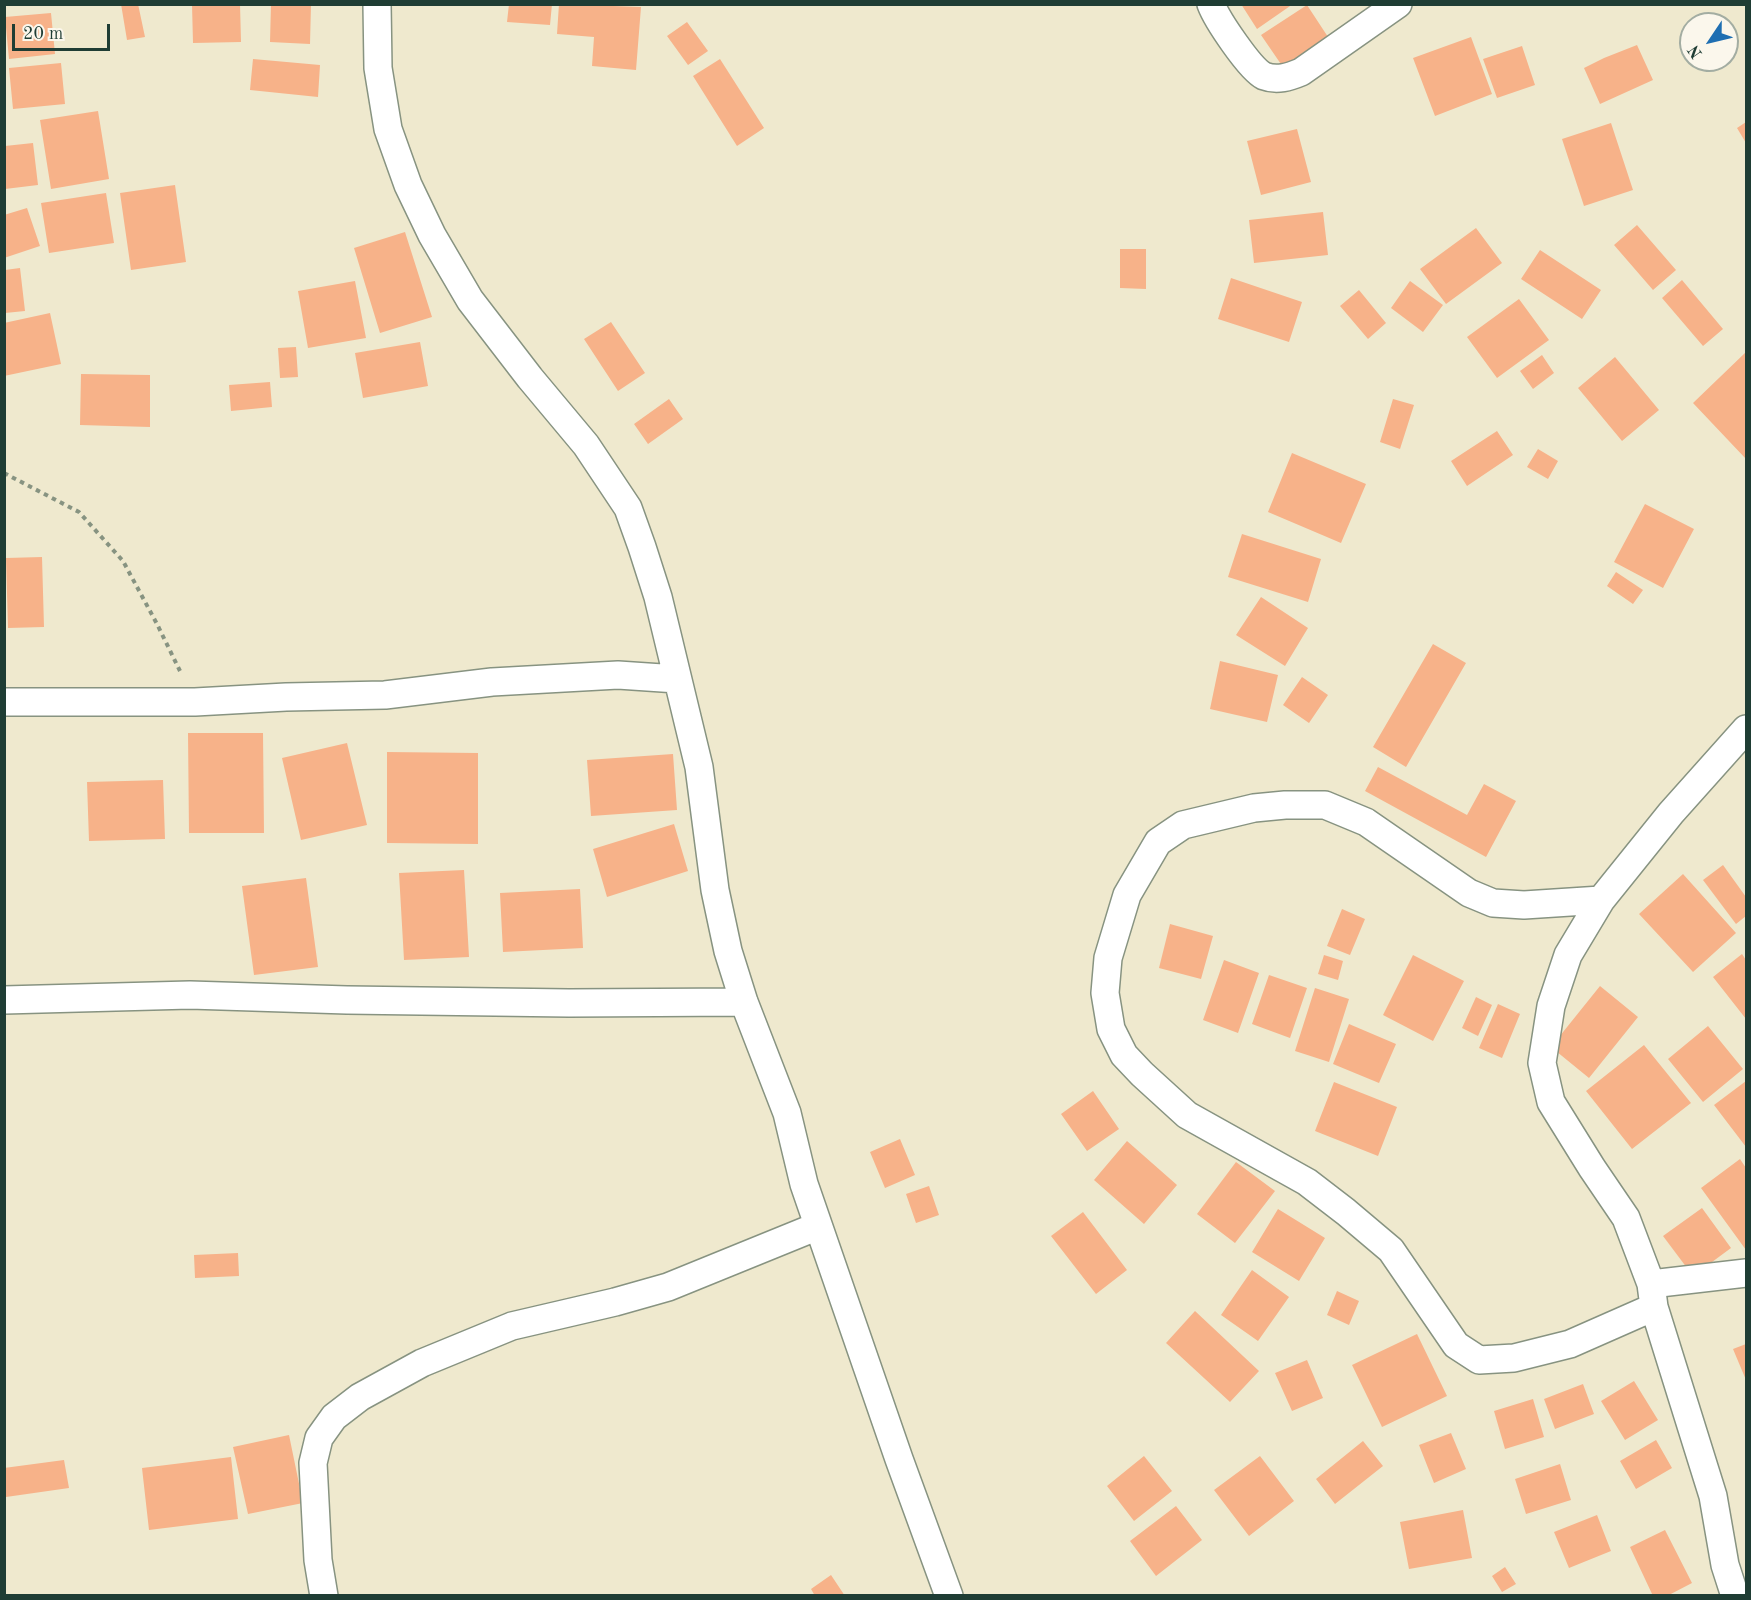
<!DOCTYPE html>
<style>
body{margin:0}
#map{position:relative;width:1751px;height:1600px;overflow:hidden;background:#efe9ce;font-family:"Old Standard TT",serif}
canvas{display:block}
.frame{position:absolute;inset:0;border:6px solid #1f3d34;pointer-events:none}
.north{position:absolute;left:1679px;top:12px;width:60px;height:60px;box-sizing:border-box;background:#fbf7ec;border:2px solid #a3ada2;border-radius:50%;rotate:235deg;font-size:16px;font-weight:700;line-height:24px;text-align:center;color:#1f3d34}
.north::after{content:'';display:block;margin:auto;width:21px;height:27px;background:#1f6fb2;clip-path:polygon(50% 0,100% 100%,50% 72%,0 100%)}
.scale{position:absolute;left:12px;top:24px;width:98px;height:27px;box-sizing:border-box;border:3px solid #1f3d34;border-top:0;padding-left:8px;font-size:18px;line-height:21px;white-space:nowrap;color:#1f3d34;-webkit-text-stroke:4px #fbf7ec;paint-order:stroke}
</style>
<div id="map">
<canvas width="1751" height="1600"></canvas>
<div class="frame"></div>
<div class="north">N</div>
<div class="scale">20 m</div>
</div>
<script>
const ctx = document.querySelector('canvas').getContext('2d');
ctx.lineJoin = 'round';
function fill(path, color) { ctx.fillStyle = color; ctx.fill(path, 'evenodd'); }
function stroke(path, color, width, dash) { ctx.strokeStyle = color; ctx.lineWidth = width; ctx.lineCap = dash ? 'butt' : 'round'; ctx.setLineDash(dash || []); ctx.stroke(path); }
fill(new Path2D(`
 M121 4H138L145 37 127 40Z
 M192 4H240L241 42 193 43Z
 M271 4H311L310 44 270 42Z
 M509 4H552L550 25 507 22Z
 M559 4 641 7 636 70 592 66 594 37 557 34Z
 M1241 4H1293L1257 29Z
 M1307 5 1330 40 1285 70 1261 35Z
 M51 13 55 54 9 59 5 17Z
 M687 22 708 51 688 65 667 36Z
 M1471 37 1492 94 1435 116 1413 58Z
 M1637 45 1653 80 1600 104 1584 68 1604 58Z
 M1522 46 1535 85 1497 98 1483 59Z
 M253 59 320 65 318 97 250 90Z
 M720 59 764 128 737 146 693 76Z
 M61 63 65 104 13 109 9 68Z
 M98 111 109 179 51 189 40 120Z
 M1746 122V143L1737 128Z
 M1611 123 1633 190 1584 206 1562 139Z
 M1297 129 1311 182 1261 195 1247 141Z
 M33 143 38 185 5 189V146Z
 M175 185 186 262 131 270 120 193Z
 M106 193 114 243 49 253 41 203Z
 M27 208 40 246 4 258V215Z
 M1323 212 1328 255 1254 263 1249 220Z
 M1637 225 1676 270 1653 290 1614 245Z
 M1476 228 1502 263 1446 304 1420 269Z
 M405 232 432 317 380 333 354 248Z
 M1120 249H1146V289L1120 288Z
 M1540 250 1601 290 1582 319 1521 279Z
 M20 268 25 311 5 313V270Z
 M1231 278 1302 302 1289 342 1218 319Z
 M1682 280 1723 329 1703 346 1662 298Z
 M355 281 366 338 308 348 298 291Z
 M1410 281 1443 305 1423 332 1391 308Z
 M1359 290 1386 323 1368 339 1340 306Z
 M1519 299 1549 340 1497 378 1467 337Z
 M50 313 61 364 4 376V323Z
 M611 322 645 373 618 391 584 339Z
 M420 342 428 386 363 398 355 353Z
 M296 347 298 377 280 378 278 348Z
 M1746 352V459L1693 403Z
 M1542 355 1554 373 1533 389 1520 371Z
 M1615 357 1659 410 1622 441 1578 388Z
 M81 374 150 375V427L80 425Z
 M270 382 272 407 231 411 229 385Z
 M669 399 683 419 648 444 634 424Z
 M1393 399 1414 405 1400 449 1380 442Z
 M1497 431 1513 455 1467 486 1451 461Z
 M1538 449 1558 461 1548 479 1527 467Z
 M1292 453 1366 484 1341 543 1268 512Z
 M1645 504 1694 529 1663 588 1614 562Z
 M1242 534 1321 559 1308 602 1228 577Z
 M42 557 44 627 8 628 6 558Z
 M1616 572 1643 590 1633 604 1607 586Z
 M1261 597 1308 628 1285 666 1236 635Z
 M1433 644 1466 663 1406 767 1373 747Z
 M1220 661 1278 675 1267 722 1210 709Z
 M1302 677 1328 695 1309 723 1283 705Z
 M188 733H263L264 833H189Z
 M347 743 367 825 301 840 282 758Z
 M387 752 478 753V844L387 843Z
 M673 754 677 810 591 816 587 760Z
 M1378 767 1467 815 1484 784 1516 801 1486 857 1365 791Z
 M163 780 165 839 89 841 87 782Z
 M674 824 688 871 607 897 593 849Z
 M1723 865 1746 897V916L1736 924 1703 880Z
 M464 870 469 957 404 960 399 873Z
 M1683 874 1736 933 1693 972 1639 914Z
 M306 878 318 967 254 975 242 886Z
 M580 889 583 948 503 952 500 893Z
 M1342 909 1365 919 1350 955 1327 946Z
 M1170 924 1213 936 1201 979 1159 968Z
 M1742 954 1746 960V1019L1713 977Z
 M1324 955 1343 961 1338 980 1318 974Z
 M1413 955 1464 981 1433 1041 1383 1015Z
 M1224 960 1259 973 1238 1033 1203 1020Z
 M1269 975 1307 988 1290 1038 1252 1024Z
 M1600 986 1638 1017 1589 1078 1551 1047Z
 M1315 988 1349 999 1329 1062 1295 1051Z
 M1476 997 1492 1005 1478 1036 1462 1028Z
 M1498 1004 1520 1014 1502 1058 1479 1048Z
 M1349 1024 1396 1044 1379 1083 1333 1064Z
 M1708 1026 1743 1069 1703 1102 1668 1059Z
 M1644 1045 1691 1103 1632 1149 1586 1091Z
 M1746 1081V1147L1714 1105Z
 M1334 1082 1397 1107 1378 1156 1315 1131Z
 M1093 1091 1119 1129 1087 1151 1061 1114Z
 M900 1139 915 1175 885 1188 870 1152Z
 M1127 1141 1177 1185 1144 1224 1094 1180Z
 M1740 1159 1746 1168V1250L1701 1188Z
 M1236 1162 1275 1191 1235 1243 1197 1214Z
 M929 1186 939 1215 916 1223 906 1194Z
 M1702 1208 1731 1248 1693 1276 1663 1236Z
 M1278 1209 1325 1238 1299 1281 1252 1252Z
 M1083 1212 1127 1270 1096 1294 1051 1236Z
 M238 1253 239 1276 195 1278 194 1255Z
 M1252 1270 1289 1297 1258 1341 1221 1315Z
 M1337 1291 1359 1301 1349 1325 1327 1315Z
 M1195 1311 1259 1371 1230 1402 1166 1343Z
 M1417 1334 1447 1396 1382 1427 1352 1365Z
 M1746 1344V1380L1733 1349Z
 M1307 1360 1323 1398 1292 1411 1275 1373Z
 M1634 1381 1658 1420 1625 1440 1601 1401Z
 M1583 1384 1594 1414 1555 1429 1544 1399Z
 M1533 1399 1544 1437 1505 1449 1494 1411Z
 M1451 1433 1466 1469 1434 1483 1419 1445Z
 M289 1435 303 1503 248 1514 233 1447Z
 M1656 1440 1672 1468 1636 1489 1620 1461Z
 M1363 1441 1383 1466 1335 1504 1316 1479Z
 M1144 1456 1172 1491 1134 1521 1107 1486Z
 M1260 1456 1294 1501 1249 1536 1214 1490Z
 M231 1457 238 1519 149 1530 142 1468Z
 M64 1460 69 1488 6 1497 4 1468Z
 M1560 1464 1571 1500 1526 1514 1515 1479Z
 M1176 1506 1202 1540 1156 1576 1130 1541Z
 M1463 1510 1472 1558 1409 1569 1400 1522Z
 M1597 1515 1611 1551 1569 1568 1554 1532Z
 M1665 1530 1692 1583 1667 1596H1653L1630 1547Z
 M1505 1567 1516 1584 1502 1592 1492 1576Z
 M831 1575 845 1596H815L811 1589Z`), '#f7b289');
const minor = new Path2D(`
 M377 4 378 68 388 129 408 185 432 235 470 300 530 378 586 445 628 508 642 547 658 597 699 767 715 890 728 951 744 1002 787 1113 804 1184 899 1459 949 1596
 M1211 4C1217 20 1250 69 1264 76 1277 81 1289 77 1301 72L1398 4
 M4 702H195L286 697 385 695 492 682 618 675 677 679
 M1601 900 1524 905 1493 903 1469 893 1366 822 1325 805H1285L1254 808 1183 825 1158 842 1127 895 1108 958 1105 993 1111 1029 1124 1055 1142 1074 1187 1115 1307 1182 1346 1212 1391 1250 1456 1345 1479 1360 1514 1358 1570 1344 1654 1307
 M4 1000 190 995 347 1000 569 1003 744 1002
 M1651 1284 1746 1273
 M324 1596 318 1560 313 1463 319 1438 334 1417 360 1397 422 1363 512 1326 615 1302 668 1287 818 1226
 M1735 1596 1725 1565 1713 1496 1654 1307 1651 1284 1626 1218 1592 1168 1551 1102 1542 1063 1551 1006 1568 955 1601 900 1671 813 1746 729`);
stroke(minor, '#879381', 30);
stroke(new Path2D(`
 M4 473 79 512 123 561 157 624 180 671`), '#879381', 4, [4.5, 4.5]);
stroke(minor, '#fff', 27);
</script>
